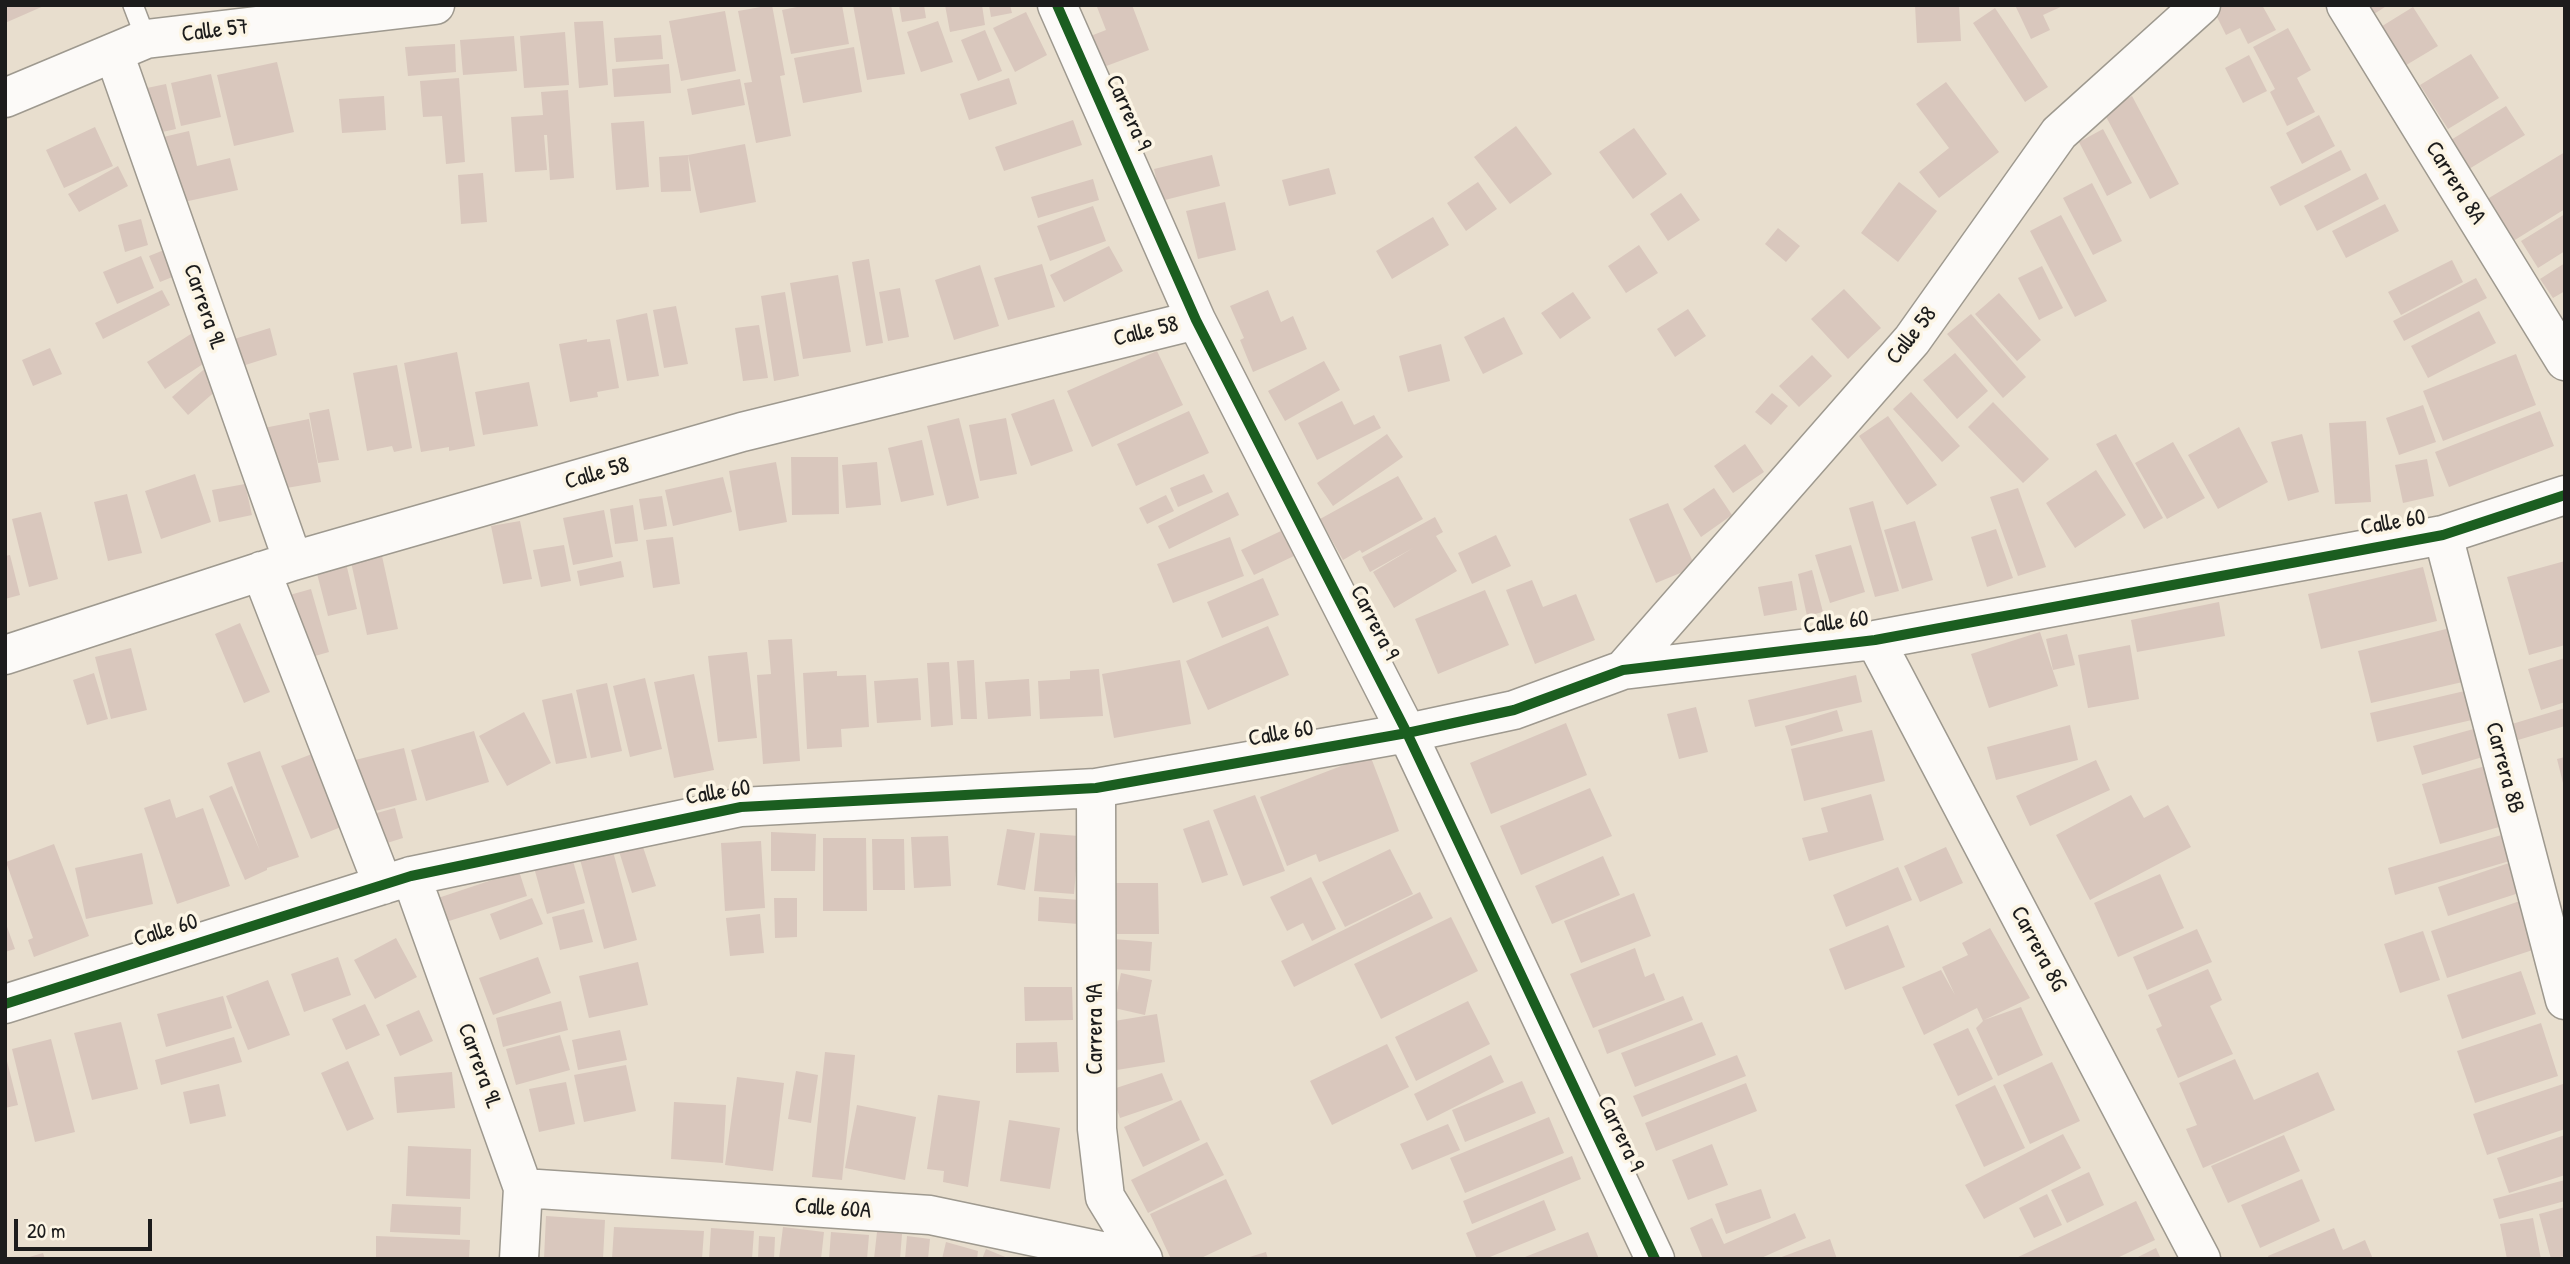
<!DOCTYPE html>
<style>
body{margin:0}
#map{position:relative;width:2570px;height:1264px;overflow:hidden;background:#e8dece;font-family:"Patrick Hand",sans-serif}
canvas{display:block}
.frame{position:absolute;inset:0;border:7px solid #1c1c1c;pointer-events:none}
.scale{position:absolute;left:14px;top:1219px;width:138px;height:32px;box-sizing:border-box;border:4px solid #1c1c1c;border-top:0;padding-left:9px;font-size:21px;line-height:24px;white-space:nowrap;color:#1c1c1c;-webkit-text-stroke:5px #fcf5e5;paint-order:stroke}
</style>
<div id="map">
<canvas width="2570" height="1264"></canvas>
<div class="frame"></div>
<div class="scale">20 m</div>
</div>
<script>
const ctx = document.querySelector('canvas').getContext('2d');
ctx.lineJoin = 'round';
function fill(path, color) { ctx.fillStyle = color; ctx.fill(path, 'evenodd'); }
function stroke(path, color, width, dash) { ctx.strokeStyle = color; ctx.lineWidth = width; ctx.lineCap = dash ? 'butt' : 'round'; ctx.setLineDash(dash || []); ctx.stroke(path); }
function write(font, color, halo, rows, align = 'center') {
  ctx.font = font + ' "Patrick Hand",sans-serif'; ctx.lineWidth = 7; ctx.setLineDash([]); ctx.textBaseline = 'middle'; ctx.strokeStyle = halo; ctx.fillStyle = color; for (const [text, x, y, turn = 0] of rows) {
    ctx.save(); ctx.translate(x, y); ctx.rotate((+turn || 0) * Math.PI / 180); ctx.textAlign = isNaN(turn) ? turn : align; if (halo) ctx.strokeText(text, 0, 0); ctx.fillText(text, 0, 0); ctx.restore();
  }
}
fill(new Path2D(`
 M5 5H46L5 23Z
 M772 5 785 75 780 76 791 136 756 143 744 83 752 82 738 11Z
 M807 5H842L849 44 791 54 782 10Z
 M853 5H891L905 74 867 80Z
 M899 5H924L926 18 902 22Z
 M945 5H982L985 25 950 32Z
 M989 5H1010L1012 13 991 17Z
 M1101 5H1132L1149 50 1101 68 1088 37 1106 30 1097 7Z
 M1915 5H1959L1961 41 1917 43Z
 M2015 5H2065L2043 15 2050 30 2031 39Z
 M2216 5H2262L2276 30 2248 44 2240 28 2226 35 2212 7Z
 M2368 5H2388L2374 14Z
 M2413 7 2438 46 2403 67 2379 28Z
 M1995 8 2048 87 2025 102 1973 23Z
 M725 11 736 71 681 81 669 21Z
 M1026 12 1047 55 1015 72 993 28Z
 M603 21 608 85 579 88 574 22Z
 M938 21 953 62 921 72 907 32Z
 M2288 28 2311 70 2297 78 2315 112 2287 126 2270 92 2275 89 2253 47Z
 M985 30 1002 71 978 81 961 40Z
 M565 32 569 85 524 88 520 36Z
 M661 35 663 59 616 62 614 38Z
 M514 36 517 71 463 75 460 40Z
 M455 44 456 72 408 76 405 47Z
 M854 47 862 92 803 103 794 58Z
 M2471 54 2499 98 2448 129 2420 85Z
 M2249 55 2267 91 2243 103 2225 68Z
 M277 62 294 132 234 146 217 75Z
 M669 64 671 93 614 97 612 69Z
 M211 74 221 117 181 126 171 83Z
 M459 78 465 162 446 164 442 116 423 117 420 81Z
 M1009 78 1017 104 969 120 960 94Z
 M740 79 745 105 692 115 687 89Z
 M1946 82 1999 152 1939 198 1919 172 1949 148 1916 104Z
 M166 84 176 129 153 134 142 89Z
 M568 90 574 178 550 180 547 135H544L547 170 515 172 511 117 543 115 541 92Z
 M384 96 386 130 342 133 339 99Z
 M2132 96 2179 184 2150 199 2103 111Z
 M2506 106 2525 135 2464 172 2446 143Z
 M2319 115 2335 146 2302 164 2286 133Z
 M1073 120 1082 145 1004 171 995 147Z
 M644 121 649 187 616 190 611 123Z
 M1516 126 1552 174 1510 204 1474 157Z
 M95 127 113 166 64 188 46 150Z
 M1634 128 1667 174 1633 199 1599 152Z
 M2103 129 2132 183 2107 196 2079 142Z
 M189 131 197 166 230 158 238 190 175 204 159 138Z
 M745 144 756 202 700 213 688 155 691 191 661 192 659 157 688 155Z
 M2341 150 2351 170 2280 206 2270 187Z
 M2565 152V209L2510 243 2484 201Z
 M1212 155 1220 186 1161 201 1154 169Z
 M118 166 128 186 79 212 68 194Z
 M1329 168 1336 194 1289 206 1282 180Z
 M483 173 487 222 461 224 458 175Z
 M2366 173 2379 199 2317 231 2304 206Z
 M1093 179 1099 200 1038 218 1031 197Z
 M1478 182 1497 209 1466 231 1447 203Z
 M1899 182 1937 211 1898 262 1861 233Z
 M2092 183 2122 241 2093 255 2063 198Z
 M1681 193 1700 220 1668 241 1650 214Z
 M1225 202 1236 250 1198 259 1186 211Z
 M2385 204 2399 231 2346 258 2332 231Z
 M1093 206 1106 241 1050 261 1037 226Z
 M2565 214V251L2538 268 2521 241Z
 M2061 215 2107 301 2075 317 2030 231Z
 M1433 217 1449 245 1392 279 1376 251Z
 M141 219 148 245 125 252 118 225Z
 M1778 228 1800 246 1786 262 1765 244Z
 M1639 245 1658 273 1626 293 1608 266Z
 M1109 246 1123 271 1064 302 1050 275Z
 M169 248 180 274 160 282 149 256Z
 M141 256 154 288 117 304 103 272Z
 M869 259 883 343 866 346 852 262Z
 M2452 260 2463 282 2401 315 2388 292Z
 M2565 263V291L2553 298 2540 279Z
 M1042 264 1055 307 1008 320 994 278Z
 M980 265 999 326 954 340 935 280Z
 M2042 266 2063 308 2039 320 2018 278Z
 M838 275 851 352 803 359 790 283Z
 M2476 278 2487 298 2404 341 2393 321Z
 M900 288 909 337 888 341 879 292Z
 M1844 289 1881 328 1848 359 1811 319Z
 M162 290 170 305 103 339 95 323Z
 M1268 290 1281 322 1293 316 1307 349 1253 372 1240 340 1244 338 1230 306Z
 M785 292 799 376 774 381 761 296Z
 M1573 292 1591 318 1560 339 1541 313Z
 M1999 293 2041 340 2017 361 1975 314Z
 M676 306 688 364 664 368 653 310Z
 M1688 309 1706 336 1675 357 1657 329Z
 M2479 311 2496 343 2428 378 2411 346Z
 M647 313 659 376 627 381 616 320Z
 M1971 314 2026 377 2003 398 1947 334Z
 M1504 317 1523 354 1483 374 1464 337Z
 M759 325 768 378 743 381 735 328Z
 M270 328 277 355 239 367 231 340Z
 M194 332 212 358 165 389 147 362Z
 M587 339V342L610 339 619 388 597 392 598 397 570 402 559 344Z
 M1441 344 1450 381 1408 392 1399 356Z
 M50 348 62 374 33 386 22 360Z
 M1157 351 1183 405 1092 447 1067 391Z
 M457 352 475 446 449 451V447L421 452 404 363Z
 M1955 353 1988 391 1957 419 1923 380Z
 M2516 354 2536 405 2443 441 2423 391Z
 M1812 355 1832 376 1799 407 1779 386Z
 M1324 361 1340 390 1285 421 1268 391Z
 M209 365 225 383 188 415 172 397Z
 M397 365 412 448 394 452 392 446 367 451 353 373Z
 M529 382 538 426 483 435 475 392Z
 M1911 392 1960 446 1942 462 1893 409Z
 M1772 393 1788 406 1771 425 1755 412Z
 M1054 399 1073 451 1031 466 1011 414Z
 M1342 401 1354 425 1374 415 1381 428 1317 460 1298 423Z
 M1993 402 2049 459 2023 483 1968 427Z
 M2423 405 2436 442 2399 455 2386 418Z
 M329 409 339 460 318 463 309 413Z
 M1189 411 1209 453 1136 486 1117 444Z
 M2540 411 2554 446 2449 487 2435 452Z
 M1888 416 1937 485 1907 505 1859 436Z
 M959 418 979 498 947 506 927 426Z
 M1006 418 1017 474 980 481 969 425Z
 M309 419 321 482 275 490 264 428Z
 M2366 421 2371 502 2335 504 2329 423Z
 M2239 427 2268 482 2218 509 2188 455Z
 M1387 434 1403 457 1333 506 1317 483Z
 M2116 434 2163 518 2144 529 2096 444Z
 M2302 434 2319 492 2288 501 2271 442Z
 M922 440 934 495 901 502 888 448Z
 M2173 442 2205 498 2167 519 2135 463Z
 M1745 444 1764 472 1733 493 1714 466Z
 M791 457H838L839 514 792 515Z
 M2427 459 2434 496 2403 503 2395 465Z
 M776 462 787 522 739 531 729 471Z
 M877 462 881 505 846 508 842 465Z
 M2096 470 2126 515 2075 548 2046 503Z
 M195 474 211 522 161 539 145 491Z
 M1204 474 1213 492 1178 507 1170 488Z
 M1398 476 1423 519 1362 553 1360 550 1343 560 1320 519Z
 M723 477 732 512 673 526 665 490Z
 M245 484 252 515 219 522 212 490Z
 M1714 488 1732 515 1701 537 1683 509Z
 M2018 488 2046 567 2018 576 1990 497Z
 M1228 492 1239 515 1169 549 1158 526Z
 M127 494 142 553 108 561 94 502Z
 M1166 495 1174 511 1147 524 1139 508Z
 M662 496 667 526 644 530 639 499Z
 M1873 501 1899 591 1875 597 1849 508Z
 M1668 503 1695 567 1656 583 1629 519Z
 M633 505 638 541 615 544 610 509Z
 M604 510 613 557 573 565 563 518Z
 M41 512 58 579 29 587 12 519Z
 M1435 517 1443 532 1436 536 1457 571 1394 608 1373 572 1413 548 1370 572 1362 557Z
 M520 521 532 579 503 584 491 526Z
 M1915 521 1933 580 1902 589 1884 530Z
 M1996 529 2013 578 1987 587 1971 537Z
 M1281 531 1294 556 1254 575 1241 550Z
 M1496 535 1511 566 1472 584 1458 553Z
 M673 537 680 584 653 588 646 540Z
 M1230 537 1244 576 1173 603 1157 564Z
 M564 545 571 581 541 587 533 550Z
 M1851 545 1865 592 1830 603 1815 555Z
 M10 555 20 595 5 599V556Z
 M382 556 398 629 367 635 351 562Z
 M345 559 357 609 328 616 315 566Z
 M621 561 624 577 580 586 577 571Z
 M2565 561V645L2529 655 2507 577Z
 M2423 567 2437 621 2321 649 2308 594Z
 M1812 570 1823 612 1807 616 1798 574Z
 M1263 578 1279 615 1222 638 1207 602Z
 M1532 580 1543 607 1576 594 1595 640 1535 664 1506 590Z
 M1792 581 1797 610 1764 616 1758 587Z
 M311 589 329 652 297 661 279 598Z
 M1485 590 1509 645 1438 674 1415 619Z
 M2219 602 2225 636 2137 652 2131 620Z
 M240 623 270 692 244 703 215 634Z
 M1268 626 1289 675 1208 710 1186 661Z
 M2454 627 2467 681 2371 703 2358 651Z
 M2040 632 2058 686 1989 708 1971 654Z
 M2067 634 2075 665 2053 670 2046 639Z
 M792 639 800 761 763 764 757 675 771 674 768 640Z
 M2130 645 2139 699 2088 708 2078 655Z
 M131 648 147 710 111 719 95 657Z
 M747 652 757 738 718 742 708 656Z
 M2565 658V702L2541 710 2528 669Z
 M974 660 977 719H961L957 661Z
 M1180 660 1191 724 1114 738 1102 674Z
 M949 662 953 725 931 727 927 663Z
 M1099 669 1103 716 1040 719 1038 681 1070 679V671Z
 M837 671V676L866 675 869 727 841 729 842 747 807 749 803 673Z
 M94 673 108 719 87 725 73 680Z
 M694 674 714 770 674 778 654 682Z
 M1856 675 1862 702 1755 727 1748 700Z
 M645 678 662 749 630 757 613 686Z
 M918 678 921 720 877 723 874 681Z
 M1029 679 1031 716 988 719 985 682Z
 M607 683 622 751 591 758 576 690Z
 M2469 690 2476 719 2377 742 2370 713Z
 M572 693 587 758 556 764 542 700Z
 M1696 707 1708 752 1679 759 1667 714Z
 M2565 708V726L2518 740 2512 724Z
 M1837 710 1843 731 1791 746 1785 726Z
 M524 712 551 763 507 786 479 736Z
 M1566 723 1587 775 1491 814 1470 763Z
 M2070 725 2078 760 1996 780 1987 747Z
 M2477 728 2486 756 2422 775 2413 746Z
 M1872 730 1885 781 1804 801 1791 749Z
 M474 731 489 782 426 801 411 750Z
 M404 748 417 800 364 814 351 761Z
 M260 751 299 857 267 868V870L245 880 209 796 232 786 260 851 227 763Z
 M317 752 346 825 311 839 281 766Z
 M1370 755 1399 831 1319 862 1316 854 1287 866 1260 797Z
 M2565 757V787H2564L2557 759Z
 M2096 760 2110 790 2030 826 2016 796Z
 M2489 765 2506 825 2440 844 2422 784Z
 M1590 788 1612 836 1521 875 1500 826Z
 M1871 794 1884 840 1809 861 1802 838 1828 832 1821 808Z
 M1255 795 1285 871 1243 886 1213 810Z
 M2131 795 2144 818 2168 805 2191 847 2090 900 2056 835Z
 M170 799 176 818 203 808 230 886 177 904 144 808Z
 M395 808 403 838 371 848 362 817Z
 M1209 820 1228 875 1202 883 1183 829Z
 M1007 829 1035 833 1025 890 997 885Z
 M771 832 816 834 815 871H771Z
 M1040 833 1079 836 1074 894 1034 891Z
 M2505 834 2513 860 2395 895 2388 868Z
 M948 836 951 886 914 888 911 837Z
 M823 838H866L867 911H823Z
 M872 839H904L905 890H873Z
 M641 841 656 886 632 893 618 848Z
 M761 841 765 908 725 911 721 843Z
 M54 844 89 936 34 957 28 940 33 938 6 862Z
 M611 844 637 940 604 949 578 852Z
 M1946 847 1963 883 1920 902 1904 866Z
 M1390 849 1413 894 1345 927 1322 882Z
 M142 853 153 904 86 919 75 868Z
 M571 854 585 903 547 914 533 864Z
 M1603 856 1620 895 1552 924 1535 886Z
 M2512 862 2522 892 2448 916 2438 887Z
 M1898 867 1912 900 1846 927 1833 895Z
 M519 871 527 896 446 922 438 898Z
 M2160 874 2184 928 2118 957 2094 903Z
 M1311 877 1336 929 1312 941 1303 923 1287 931 1270 897Z
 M1113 883H1158L1159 934H1113Z
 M1420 892 1433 918 1294 987 1281 961Z
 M1634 893 1651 936 1581 963 1564 921Z
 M1039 897 1080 900 1079 924 1038 921Z
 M532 898 543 924 500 940 490 914Z
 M774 898H797V937L775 938Z
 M2523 900 2539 948 2447 978 2431 931Z
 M584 909 593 942 560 950 552 917Z
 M760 914 764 953 730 956 726 918Z
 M1451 917 1478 971 1381 1019 1354 964Z
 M5 921 15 949 5 952Z
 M1888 925 1905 967 1845 990 1829 949Z
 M1990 928 2030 998 1984 1020 2021 1007 2043 1055 1998 1076 1976 1028 1983 1021 1977 1008 1924 1035 1902 987 1941 970 1955 995 1942 967 1968 955 1962 943Z
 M2197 929 2212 962 2147 990 2133 957Z
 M2423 931 2440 980 2400 993 2384 944Z
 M396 938 417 977 375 999 354 960Z
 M1113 939 1152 942 1150 971 1111 969Z
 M1635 948 1645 977 1654 973 1665 1000 1593 1028 1570 974Z
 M338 957 351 995 304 1012 291 974Z
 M538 957 551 993 493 1015 479 978Z
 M638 962 648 1005 589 1018 579 976Z
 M2208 969 2222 1000 2210 1006 2233 1054 2178 1078 2156 1029 2162 1026 2148 995Z
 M2521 971 2536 1014 2462 1039 2447 995Z
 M1121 973 1152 980 1145 1015 1114 1008Z
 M268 980 290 1035 248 1050 226 996Z
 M1024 987H1072L1073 1020 1025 1021Z
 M223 996 232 1028 166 1047 157 1014Z
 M1683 996 1693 1020 1607 1054 1598 1030Z
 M561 1001 568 1030 503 1047 496 1018Z
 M1468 1001 1490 1044 1416 1081 1395 1037Z
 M365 1004 380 1035 346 1050 332 1019Z
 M419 1010 433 1041 400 1056 386 1025Z
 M1157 1014 1165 1062 1117 1070 1108 1022Z
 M121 1022 138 1089 92 1100 74 1033Z
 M1702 1022 1716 1055 1635 1087 1621 1053Z
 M2541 1023 2558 1076 2475 1103 2457 1051Z
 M1968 1028 1993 1079 1958 1096 1933 1044Z
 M620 1030 627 1060 578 1070 572 1040Z
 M560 1035 570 1070 516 1085 506 1049Z
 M234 1037 242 1062 161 1085 155 1060Z
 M51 1039 75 1132 35 1142 12 1049Z
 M1057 1042 1059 1072 1016 1073V1043Z
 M1387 1044 1409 1087 1332 1125 1310 1081Z
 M825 1052 855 1055 842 1180 812 1177Z
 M1491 1055 1504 1082 1427 1121 1414 1094Z
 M1737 1055 1746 1076 1642 1117 1633 1096Z
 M6 1057 18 1105 5 1108V1058Z
 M2235 1059 2254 1100 2318 1072 2335 1110 2203 1168 2186 1129 2197 1125 2179 1083Z
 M348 1061 374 1119 347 1131 321 1073Z
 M2052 1062 2080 1121 2030 1144 2003 1085Z
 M626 1065 636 1111 584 1122 574 1075Z
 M796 1071 818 1075 811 1123 788 1119Z
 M452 1072 455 1108 397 1113 394 1077Z
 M1162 1073 1173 1100 1120 1118 1110 1090Z
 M737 1077 784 1083 773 1171 725 1165Z
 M1522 1081 1536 1113 1465 1142 1452 1110Z
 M566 1082 575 1124 539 1132 529 1089Z
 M1746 1083 1757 1111 1656 1151 1645 1123Z
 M219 1084 226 1116 190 1124 183 1092Z
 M2563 1084 2565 1091V1129L2487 1155 2473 1114Z
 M1995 1085 2025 1148 1984 1167 1955 1105Z
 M938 1095 980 1101 968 1187 943 1182 944 1171 927 1169Z
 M1181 1100 1200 1140 1143 1167 1124 1127Z
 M674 1102 726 1105 723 1163 671 1159Z
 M857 1105 916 1117 905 1180 845 1168Z
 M1549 1117 1564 1153 1465 1193 1450 1158Z
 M1009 1120 1060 1128 1050 1189 1000 1181Z
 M1448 1124 1460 1150 1412 1170 1400 1144Z
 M2063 1134 2081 1168 1984 1219 1965 1185Z
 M2284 1135 2300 1171 2228 1203 2211 1166Z
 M2565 1135V1175L2509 1193 2497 1158Z
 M1207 1142 1224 1175 1148 1213 1131 1180Z
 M1712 1144 1728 1185 1688 1200 1672 1160Z
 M408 1146 471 1149 470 1199 406 1196Z
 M1572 1156 1581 1179 1472 1224 1463 1201Z
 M2089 1172 2104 1205 2067 1223 2051 1190Z
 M1226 1179 1252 1234 1199 1259H1171L1150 1214Z
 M2302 1179 2320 1221 2260 1248 2241 1205Z
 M2565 1180V1201L2499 1219 2493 1199Z
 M1761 1189 1771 1218 1726 1234 1715 1204Z
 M2047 1194 2062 1225 2034 1238 2019 1208Z
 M1544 1200 1556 1230 1485 1259H1477L1466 1233Z
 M2136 1201 2155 1240 2115 1259H2014Z
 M392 1204 461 1207 460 1235 390 1232Z
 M2565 1207V1256L2551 1259 2539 1214Z
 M1795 1213 1806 1238 1759 1259H1703L1690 1228 1712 1218 1724 1244Z
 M546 1216 605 1220 603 1259H544Z
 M2533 1218 2541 1259H2507L2500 1224Z
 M614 1227 704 1231 702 1259H612Z
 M783 1227 824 1232 821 1259H779Z
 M711 1228 754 1231 752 1259H709Z
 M2334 1228 2343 1250 2365 1240 2373 1259H2269L2268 1256Z
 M831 1232 869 1235 867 1259H829Z
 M877 1232 902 1234 900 1259H874Z
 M1588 1232 1599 1259H1520Z
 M376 1236 470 1240 469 1259H376Z
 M759 1236 775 1237 774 1259H758Z
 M907 1236 930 1239 928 1259H905Z
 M1830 1239 1837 1259H1779V1258Z
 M946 1242 978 1251 977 1259H942Z
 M2156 1248 2161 1259H2134Z
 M986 1249 1010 1259H982Z
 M1266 1252 1268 1259H1246V1258Z
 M43 1253 45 1259H26V1258Z`), '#d9c7bd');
const lane = new Path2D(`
 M133 5 146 39`);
const street = new Path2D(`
 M1057 5 1196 320 1407 733 1655 1259
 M2346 5 2565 361
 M114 53 293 561
 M5 98 146 39 435 5
 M2443 535 2565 1000
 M261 571 383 885
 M1875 640 2201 1259
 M5 655 293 561 742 432 1196 320
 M1623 670 1912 340 2059 133 2201 5
 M1096 788 1097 1129 1105 1197 1143 1259
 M411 876 523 1188 519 1259
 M5 1004 411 876 741 807 1096 788 1407 733 1514 710 1623 670 1875 640 2443 535 2565 495
 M523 1188 930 1215 1140 1259`);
stroke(lane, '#9e998f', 22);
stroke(street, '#9e998f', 41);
stroke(lane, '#fcfaf8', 19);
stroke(street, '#fcfaf8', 38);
stroke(new Path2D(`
 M1057 5 1196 320 1407 733 1655 1259
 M5 1004 411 876 741 807 1096 788 1407 733 1514 710 1623 670 1875 640 2443 535 2565 495`), '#1b5e20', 10);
write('23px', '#1c1c1c', '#fcf5e5', [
 ["Calle 57",215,31,-7],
 ["Carrera 9",1128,113,66],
 ["Carrera 8A",2455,183,58],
 ["Carrera 9L",204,307,71],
 ["Calle 58",1146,332,-14],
 ["Calle 58",1912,336,-52],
 ["Calle 58",597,474,-16],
 ["Calle 60",2393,523,-10],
 ["Carrera 9",1374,623,63],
 ["Calle 60",1836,623,-7],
 ["Calle 60",1281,734,-10],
 ["Carrera 8B",2504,768,75],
 ["Calle 60",718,793,-9],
 ["Calle 60",166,931,-17],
 ["Carrera 8G",2038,949,62],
 ["Carrera 9A",1096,1029,-90],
 ["Carrera 9L",479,1066,70],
 ["Carrera 9",1620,1134,65],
 ["Calle 60A",833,1209,4]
]);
</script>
